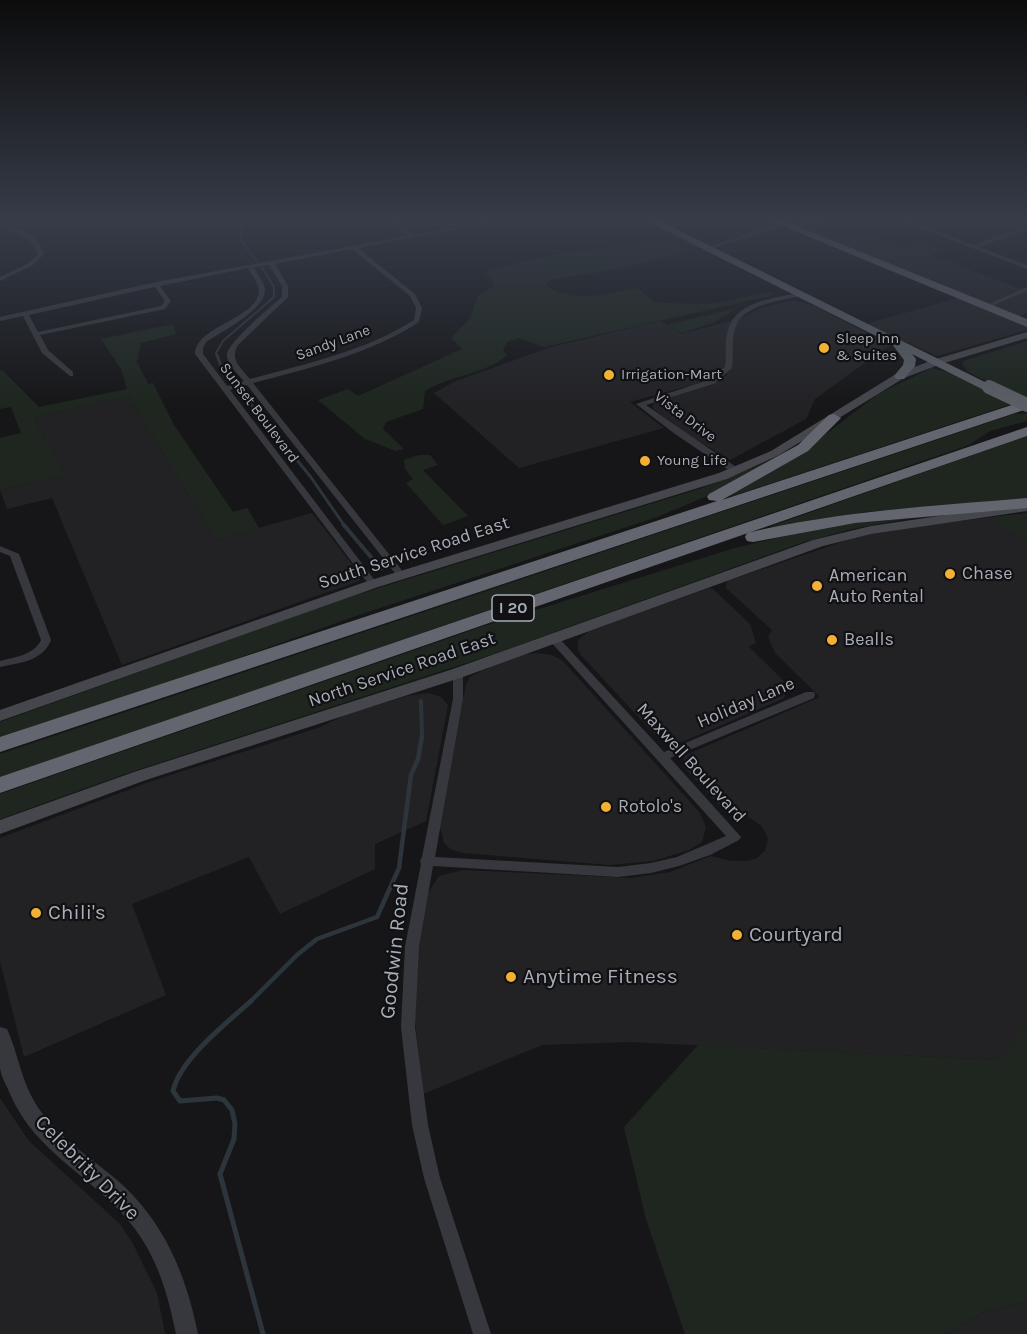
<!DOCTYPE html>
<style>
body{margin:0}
canvas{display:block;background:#161618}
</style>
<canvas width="1027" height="1334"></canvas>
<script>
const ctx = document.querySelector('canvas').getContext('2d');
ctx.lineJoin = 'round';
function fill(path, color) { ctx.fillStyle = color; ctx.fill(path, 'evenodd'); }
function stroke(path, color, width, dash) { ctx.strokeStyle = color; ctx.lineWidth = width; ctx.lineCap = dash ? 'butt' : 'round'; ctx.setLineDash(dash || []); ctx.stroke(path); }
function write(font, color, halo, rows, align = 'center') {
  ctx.font = font + ' Karla,sans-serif'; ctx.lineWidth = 4.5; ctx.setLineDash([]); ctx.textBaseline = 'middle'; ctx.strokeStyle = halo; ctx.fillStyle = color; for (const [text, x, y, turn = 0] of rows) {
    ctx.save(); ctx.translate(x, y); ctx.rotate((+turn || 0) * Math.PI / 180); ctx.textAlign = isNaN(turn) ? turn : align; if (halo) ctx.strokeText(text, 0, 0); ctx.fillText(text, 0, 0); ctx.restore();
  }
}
fill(new Path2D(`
 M711 220H829L904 248 921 242 942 250 930 255 1027 291V313L1018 317 786 224 741 237Z
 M958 298 1027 326V330L937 356 866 324Z
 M793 300 815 306 890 345 815 399 806 419 730 460 684 432 652 408 655 402 712 385 728 374 717 372 696 384 630 402 664 428 519 468 434 393 456 381 551 347 661 321 681 334 742 318 763 307Z
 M128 396 216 540 312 513 355 568 361 577 359 581 122 665 52 498 7 509 0 490 65 475 34 418Z
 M1027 513V1025L999 1060 629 1042 542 1045 423 1094 415 1021 416 965 428 893 439 876 464 870 631 878 670 872 711 856 730 861H747L757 858 765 851 768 839 762 826 747 816 722 808 684 767V756L820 697 775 653 768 637 772 630 726 588 727 581 856 537 899 528Z
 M709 588 713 589 750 624 756 643 749 647 783 680 787 691 784 698 780 700 682 742H666L657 737 581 655 578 650V640L589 631Z
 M538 653 552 655 563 661 700 813 706 827 702 842 689 850 653 861 610 865 463 853 452 850 444 843 440 826 466 684 470 677 492 666 525 654Z
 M429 693 441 697 448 705 426 821 375 844V869L280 914 249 857 132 904 166 995 24 1057 0 961V838L152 781 318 728 345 715 407 696Z
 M0 1098 29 1141 120 1224 132 1242 157 1293 165 1334H0Z
 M1027 1302V1334H946L988 1310Z`), '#222225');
fill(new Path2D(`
 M673 242 683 248 677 254 612 270 550 280 546 285C572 305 608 293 638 288L654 302 666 303 709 304 771 292 774 295 544 347 519 338 507 342 503 350 507 355C485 375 450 375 425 391L423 409 386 422 383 429 404 449 396 451 365 439 318 400 348 389 358 396 462 349 451 338 470 318 478 296 495 285 486 274 489 270 538 258 585 250Z
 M737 308 713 323 681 333 667 325Z
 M173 324 176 334 141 343 137 362 148 384 153 383 174 425 233 512 247 508 259 528 216 540 128 396 34 418 65 475 0 490V438L21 433 11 407 0 409V371L2 370 39 407 127 389 121 369 101 339Z
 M1027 341V399L732 496 730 495 773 471 804 451 878 394 932 368 999 387 968 372 962 364 963 361Z
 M1027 413V421L990 431 969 445 0 778V754L1014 414Z
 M1027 436V499L864 512 773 528 769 527Z
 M419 455H430L438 465 423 470 468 516 443 525 406 483 413 479 405 469 404 460Z
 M778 455 780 456 712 494 657 517 356 616 188 676 0 738V722L340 600 702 488 755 467Z
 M1027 513V543L992 520H996L993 517Z
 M911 518 852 529 801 543 491 655 125 774 0 819V794L481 627 735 548 831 525Z
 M1027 1025V1302L988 1310 946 1334H685L646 1219 624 1127 698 1045 998 1060Z`), '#1e261f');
stroke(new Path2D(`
 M244 220 240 223 241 239 257 262
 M217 356 216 353 223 341 274 297V287L261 266`), '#2c353c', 2);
stroke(new Path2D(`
 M217 355 222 369 233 383
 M239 390 310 476 344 525`), '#2c353c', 3);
stroke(new Path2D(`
 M343 524 381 569
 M421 701 422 737`), '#2c353c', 4);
stroke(new Path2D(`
 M249 1003 297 955 317 939 377 917 399 868 411 775 418 759 422 736`), '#2c353c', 4.5);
stroke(new Path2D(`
 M251 1001C227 1023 180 1059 173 1091L180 1101 217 1098 224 1100 232 1110 235 1124 234 1139 220 1174 263 1334`), '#2c353c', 5);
fill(new Path2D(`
 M389 220H396L414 235 493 220H506L358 248 415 294 422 308 419 322C370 354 309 368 253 383L404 573 406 575 404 577H398L247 385 230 390 376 582 378 584 376 586H370L195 354C196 325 260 319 259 289 258 283 252 275 248 268L160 286 171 301 165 309 40 335 48 350 73 372V376H70L42 353 23 316 0 321V317L156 282 408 236ZM352 249 410 296 416 308 414 320C366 351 305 364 250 379 241 368 229 359 238 345L288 297V286L275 264ZM269 265 282 286V297C271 306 228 343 227 354 226 363 238 374 244 381L227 386 203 354V348L206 342C221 332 267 309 265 289 264 282 257 274 254 267ZM155 287 165 301 161 306 38 332 29 315Z
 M816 220H825L794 230 789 229Z
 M899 220H908L973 245 1027 226V230L979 247 1027 265V269Z
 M784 223 787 225 786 226 706 250 701 249Z
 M0 224C20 228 37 233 44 254L33 265 0 281V277L29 263 38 254C32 236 17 231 0 228Z
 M1027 287V291L987 308 982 307Z
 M799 293 801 294V296C780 301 742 304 735 329 731 342 734 355 732 368L714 384 646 405 739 469V473H733L675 434 636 404 708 380 725 367C727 355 724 342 728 330 736 301 775 298 799 293Z
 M0 546 19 554 51 640C43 661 19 663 0 667V661C15 657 34 655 41 640L10 556 0 552Z
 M554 636 558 637 664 752 806 692H814L815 695 814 698 670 758 741 837 739 840 710 855 679 866 651 873 618 877 433 866 419 947 415 1027 428 1125 440 1178 491 1334H473L424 1178 412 1125 401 1027 405 947 421 864 420 861 422 857 453 699V673L458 670 463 673V699L435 857 618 867 651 863 677 857 726 836 550 641 549 639Z`), '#37383d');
fill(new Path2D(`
 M0 1027 7 1029C20 1058 21 1085 42 1113 62 1140 91 1158 117 1180 164 1221 186 1274 198 1334H176C168 1294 157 1256 131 1224 93 1176 36 1154 10 1094 7 1086 1 1077 0 1068 0 1055 0 1040 0 1027Z`), '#37383d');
fill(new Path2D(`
 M1027 332V338L941 364 904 378 779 455 727 479 378 587 0 721V710L368 581 719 473 771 451 896 374 933 360Z
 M1027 503V511L871 534 823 546 463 677 146 780 0 834V820L134 772 453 669 813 540 871 526Z`), '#45474d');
fill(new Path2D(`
 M645 220H658L995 387 989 391 984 390 912 354 916 359 915 366 904 379H896L894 376 903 365 904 360 892 344Z
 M768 220H782L1027 319V327Z`), '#5b5e65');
fill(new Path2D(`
 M1027 400V409L0 752V737L717 501 709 500 707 497 709 494 798 445 829 415 834 414 841 418 808 451 722 500Z
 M1027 427V436L0 793V777Z
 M1027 498V508L855 523 753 542 747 541 745 537 747 533C839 511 933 506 1027 498Z`), '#63666e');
stroke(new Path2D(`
 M989 387 1027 405`), '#5b5e65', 14);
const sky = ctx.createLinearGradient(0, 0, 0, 407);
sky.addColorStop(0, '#0c0c0d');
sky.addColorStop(0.54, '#363c48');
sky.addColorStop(1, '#363c4800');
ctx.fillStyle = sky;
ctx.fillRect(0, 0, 1027, 407);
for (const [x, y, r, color] of [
 [824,348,6,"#f2b134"],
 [609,375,6,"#f2b134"],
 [645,461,6,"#f2b134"],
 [950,574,6,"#f2b134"],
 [817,586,6,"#f2b134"],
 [832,640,6,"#f2b134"],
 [606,807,6,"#f2b134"],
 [36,913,6,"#f2b134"],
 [737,935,6,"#f2b134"],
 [511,977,6,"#f2b134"]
]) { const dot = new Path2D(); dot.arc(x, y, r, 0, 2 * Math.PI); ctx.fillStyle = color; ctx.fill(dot); stroke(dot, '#111113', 2); }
write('15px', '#a8adb8', '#111113', [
 ["Sleep Inn",836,339],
 ["& Suites",836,356],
 ["Irrigation-Mart",621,375],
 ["Young Life",657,461]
], 'left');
write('15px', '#a8adb8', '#111113', [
 ["Sandy Lane",333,343,-20],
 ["Sunset Boulevard",259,413,53],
 ["Vista Drive",685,417,37]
]);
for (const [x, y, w] of [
 [513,608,42]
]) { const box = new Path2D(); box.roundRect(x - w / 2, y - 13, w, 26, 4.5); ctx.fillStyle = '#111113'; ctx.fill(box); stroke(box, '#a8adb8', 1.5); }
write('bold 16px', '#a8adb8', null, [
 ["I 20",513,608]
]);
write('18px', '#a8adb8', '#111113', [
 ["South Service Road East",414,553,-18],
 ["North Service Road East",402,670,-19],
 ["Holiday Lane",746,703,-23],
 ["Maxwell Boulevard",691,763,48]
]);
write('18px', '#a8adb8', '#111113', [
 ["Chase",962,574],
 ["American",829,576],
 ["Auto Rental",829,597],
 ["Bealls",844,640],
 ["Rotolo's",618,807]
], 'left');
write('21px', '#a8adb8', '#111113', [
 ["Chili's",48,913],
 ["Courtyard",749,935],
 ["Anytime Fitness",523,977]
], 'left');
write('21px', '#a8adb8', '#111113', [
 ["Goodwin Road",395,951,-84],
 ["Celebrity Drive",87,1168,45]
]);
</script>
